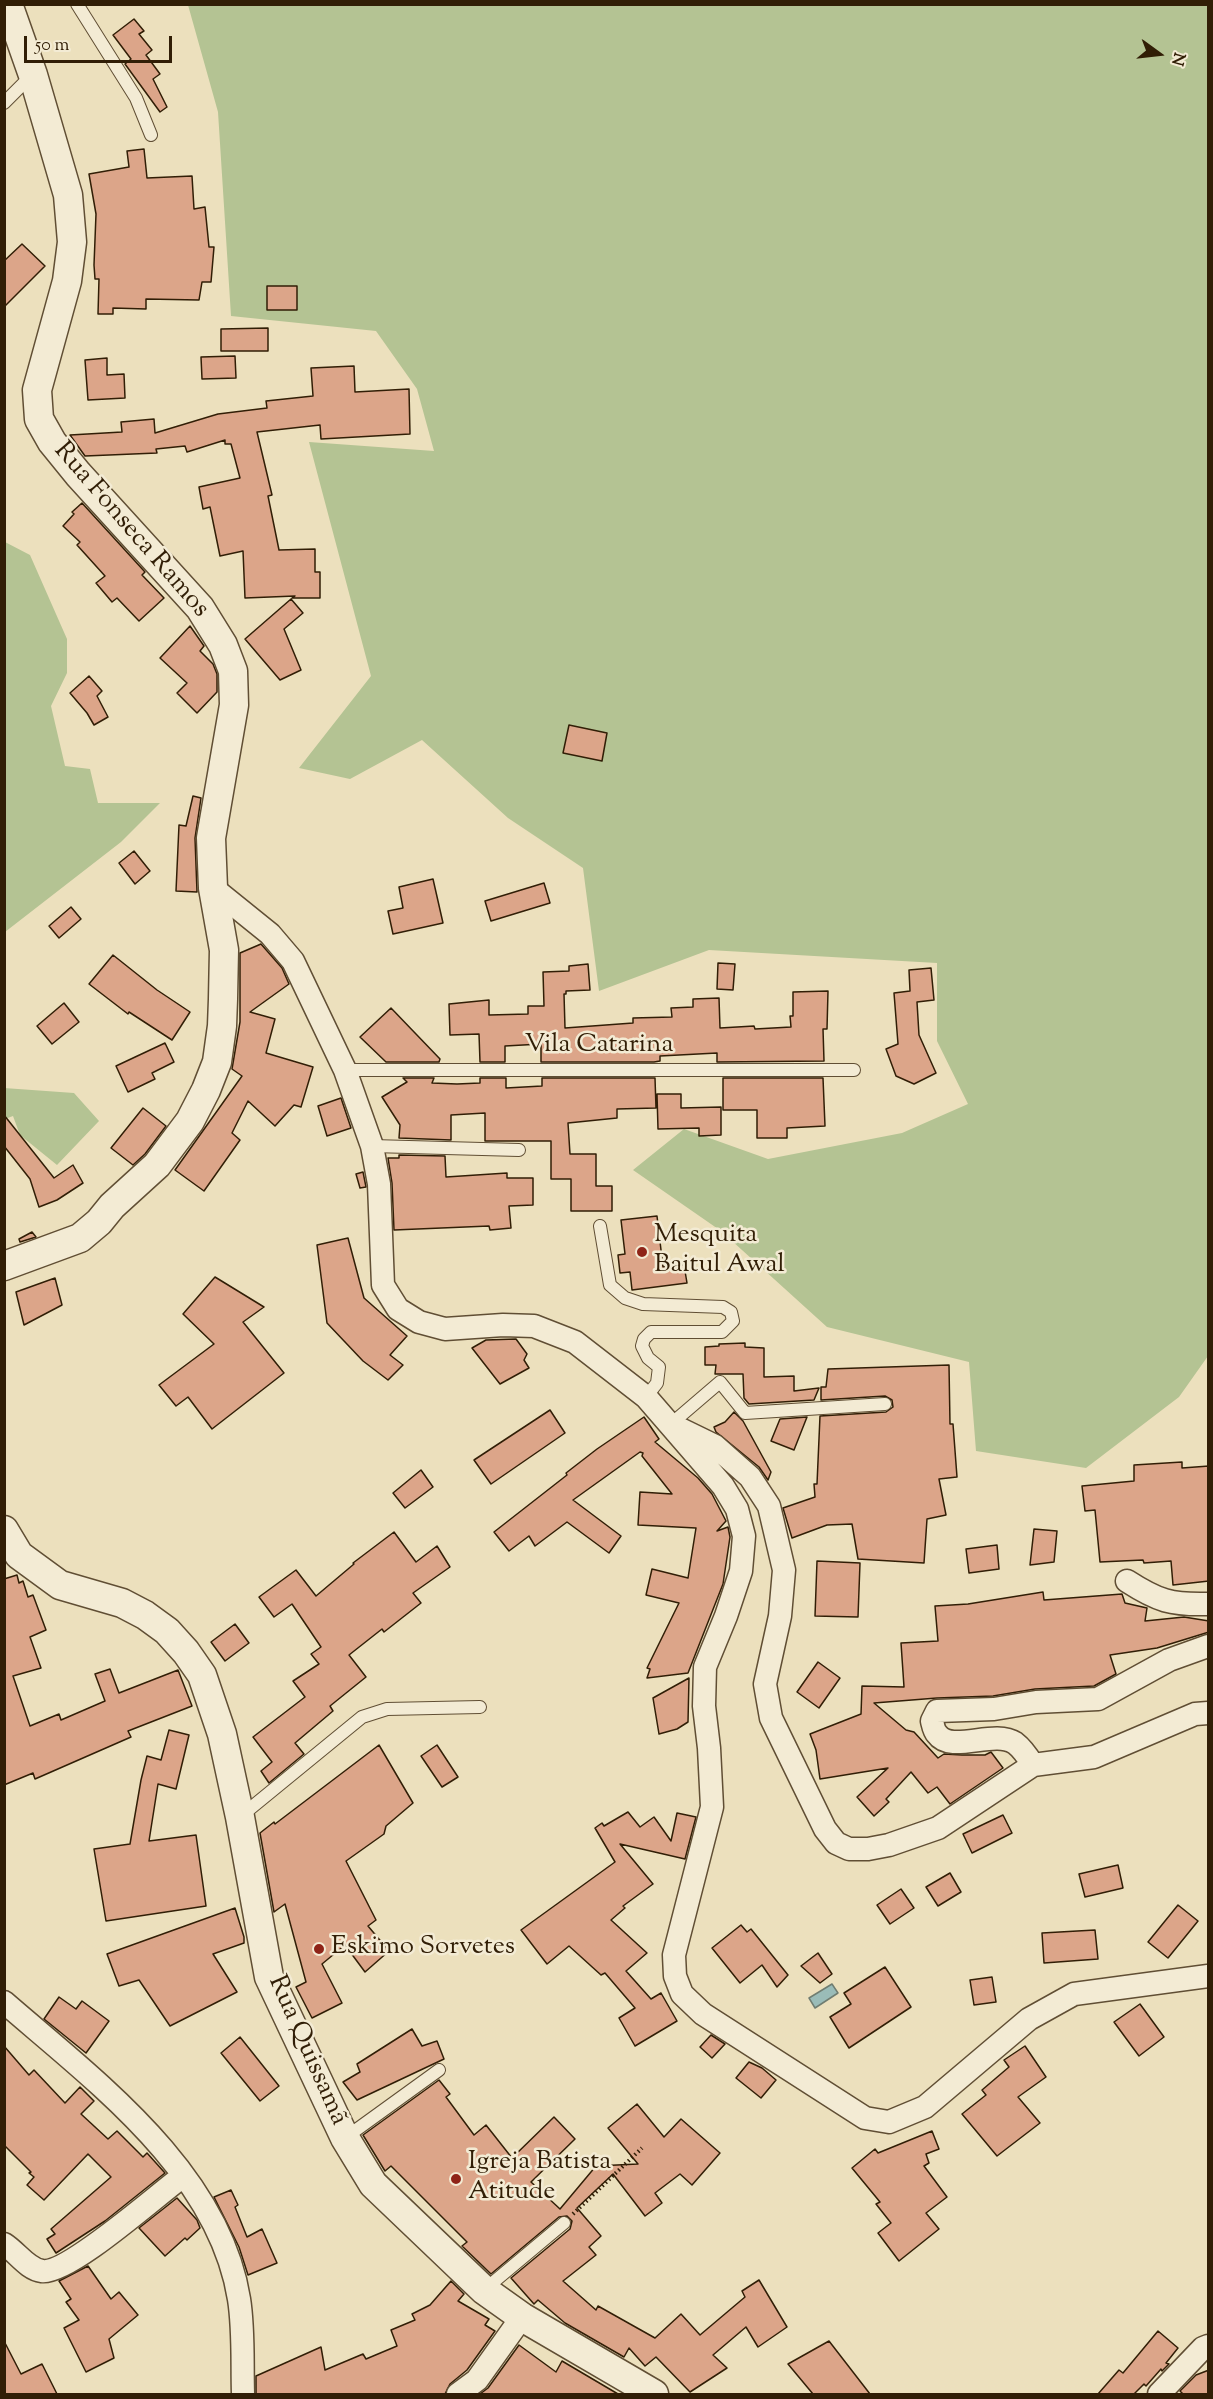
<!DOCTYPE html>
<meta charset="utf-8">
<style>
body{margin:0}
#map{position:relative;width:1213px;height:2399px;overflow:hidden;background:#ece0bd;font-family:"Sorts Mill Goudy",serif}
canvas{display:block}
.frame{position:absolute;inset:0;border:6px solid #311e06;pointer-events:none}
.north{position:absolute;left:1129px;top:24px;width:60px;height:60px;-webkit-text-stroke:4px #f3ebd4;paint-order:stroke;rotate:105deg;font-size:16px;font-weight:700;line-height:24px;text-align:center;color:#311e06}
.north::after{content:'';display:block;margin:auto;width:21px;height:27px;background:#311e06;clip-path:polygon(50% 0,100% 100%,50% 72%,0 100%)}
.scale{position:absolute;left:24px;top:36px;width:148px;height:27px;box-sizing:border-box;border:3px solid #311e06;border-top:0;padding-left:8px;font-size:18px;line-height:21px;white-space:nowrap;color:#311e06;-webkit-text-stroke:4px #f3ebd4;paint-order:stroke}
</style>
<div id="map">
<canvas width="1213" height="2399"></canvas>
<div class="frame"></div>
<div class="north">N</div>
<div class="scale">50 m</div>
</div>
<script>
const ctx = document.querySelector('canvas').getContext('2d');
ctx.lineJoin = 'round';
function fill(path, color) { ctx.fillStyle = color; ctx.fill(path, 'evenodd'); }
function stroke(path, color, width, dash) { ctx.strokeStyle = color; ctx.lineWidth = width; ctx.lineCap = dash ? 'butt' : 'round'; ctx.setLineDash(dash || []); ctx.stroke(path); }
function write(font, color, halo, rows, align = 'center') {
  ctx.font = font + ' "Sorts Mill Goudy",serif'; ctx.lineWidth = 5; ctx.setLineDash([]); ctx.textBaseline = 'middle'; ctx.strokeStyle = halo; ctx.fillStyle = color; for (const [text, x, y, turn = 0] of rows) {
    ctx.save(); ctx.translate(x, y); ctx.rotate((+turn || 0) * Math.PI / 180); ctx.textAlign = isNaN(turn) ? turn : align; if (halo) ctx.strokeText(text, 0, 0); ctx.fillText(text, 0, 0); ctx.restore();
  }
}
fill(new Path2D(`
 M188 5H1208V1356L1179 1397 1086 1468 976 1451 969 1362 827 1327 721 1231 633 1170 684 1129 768 1159 902 1133 968 1104 937 1041V963L709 950 599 991 583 868 508 818 422 740 350 779 299 768 371 676 309 442 434 451 417 389 376 331 231 316 218 112Z
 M5 542 30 555 67 639V673L51 706 65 766 90 769 98 803H160L121 842 5 932Z
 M4 1088 74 1093 99 1121 57 1165 20 1135 13 1116 5 1119Z`), '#b4c393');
const water = new Path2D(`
 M832 1984 838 1993 815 2008 809 1998Z`);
fill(water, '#9abcb8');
stroke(water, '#707d71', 1.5);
const building = new Path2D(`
 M134 19 144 31 139 34 152 50 146 55 160 74 153 79 167 107 160 112 125 64 131 59 113 35Z
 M144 149 147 178 192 176 194 209 205 207 209 247H214L211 282H202L199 300 146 299V309L113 308V314H98L99 279H95L94 265 96 214 89 174 129 167 127 151Z
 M22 244 45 266 4 307V261Z
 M267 286H297V310H267Z
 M268 328V351H221V329Z
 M235 356 236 378 202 379 201 357Z
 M107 358V375L124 374 125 398 88 400 85 360Z
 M354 366 355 392 409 389 410 434 321 439 320 425 257 432 272 495 268 496 279 550 315 549V572H320V598H292L295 596 245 598 243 551 220 556 210 507 203 509 199 487 240 478 231 444H225V440L187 452 185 446 156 449 157 453 85 456 70 435 122 432 121 422 154 419 155 433 218 414 267 408 266 401 313 396 311 368Z
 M82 503 145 572 142 575 164 598 139 621 117 598 112 602 96 583 105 576 77 545 80 542 63 526 74 514 72 512Z
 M291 599 303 613 284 629 301 670 280 680 245 639Z
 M190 626 204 646 200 651 213 664 217 674V692L197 713 177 693 187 683 160 658Z
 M89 676 102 691 97 696 108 717 94 725 87 713 70 693Z
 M569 725 607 733 602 761 563 753Z
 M193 796 201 798 195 838 197 892 176 891 179 825 186 826Z
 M134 851 150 871 135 884 119 863Z
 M433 879 443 923 393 934 388 911 403 908 399 887Z
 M544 883 550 903 491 921 485 901Z
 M71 907 81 919 59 938 49 926Z
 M261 944 282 968 289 984 250 1012 275 1019 266 1053 313 1067 301 1107 294 1105 275 1126 248 1101 232 1133 240 1140 204 1191 175 1170 242 1076 232 1069 240 1022V953Z
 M113 955 157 990 190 1012 172 1040 129 1012 128 1014 89 984Z
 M718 963 735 964 733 990 717 989Z
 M588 964 590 990 566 991V994H564L565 1028 633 1023V1018L672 1017 671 1008 693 1007V999L719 998 720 1028 754 1026 755 1029 791 1027 790 1016H793V992L828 991 827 1029H823L824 1061 717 1062V1053L660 1056V1061L654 1062H541V1044L505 1046V1062H480L479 1034 450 1035 449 1004 489 1000V1015L528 1014V1006H544L543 972 569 971V966Z
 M931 968 934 1000 917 1002 919 1035 936 1073 914 1084 896 1076 886 1049 898 1044 894 993 910 991 909 970Z
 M64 1003 79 1022 52 1044 37 1026Z
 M391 1008 440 1059 439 1062H386L360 1037Z
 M165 1043 174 1062 152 1073 155 1079 128 1092 116 1066Z
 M403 1078H434L432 1083 457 1084 480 1083V1078H506V1088L542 1086V1078H655L656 1108 617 1109V1118L568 1123 570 1154H596V1186H612V1211H571V1179H551V1141H485V1113L451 1115V1140L399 1138 400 1125 382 1097 407 1082Z
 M723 1078H823L825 1126 787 1128V1138H757V1110H723Z
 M657 1094H681V1108L721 1107V1135L699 1136V1128L658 1129Z
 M341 1098 351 1128 327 1136 318 1106Z
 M143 1108 166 1126 145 1154 133 1165 111 1148Z
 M4 1115 54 1178 73 1165 83 1183 57 1200 39 1207 30 1179 4 1146Z
 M399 1155 445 1156 446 1177 507 1173V1178H533V1205L509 1206 511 1228 490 1230 489 1226 394 1230 392 1183 388 1158H399Z
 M363 1172 366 1187 360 1188 356 1174Z
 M657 1216 663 1267 684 1265 687 1283 632 1290 630 1272 620 1273 618 1255 625 1254 621 1220Z
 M32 1232 36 1237 20 1242 19 1239Z
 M348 1238 364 1298 407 1336 390 1355 403 1365 388 1380 363 1361 327 1323 317 1245Z
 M215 1277 264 1307 243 1322 284 1373 212 1429 188 1397 176 1406 159 1385 214 1344 183 1314Z
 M55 1278 62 1305 24 1325 16 1292Z
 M516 1339 527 1354 524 1360 529 1368 500 1384 472 1348 486 1340Z
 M745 1343V1347L764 1348V1377L794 1376V1391L819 1388 814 1400 749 1404 744 1398 743 1374H715L716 1365H705V1347L719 1346V1344Z
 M949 1365 950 1424H953L957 1477 939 1479 946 1515 927 1519 924 1563 858 1559 852 1524 827 1525 792 1538 783 1508 815 1497 814 1484H817L820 1416 886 1412 893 1407 892 1400 885 1396 821 1400V1387H826L828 1369Z
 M550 1410 565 1433 491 1484 474 1460Z
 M734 1412 743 1421 771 1472 768 1480 759 1467 716 1432 714 1427 725 1422Z
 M644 1417 659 1439 655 1442 698 1478 712 1494 726 1521 717 1531 728 1527 730 1537 723 1584 688 1673 647 1678 650 1669 647 1668 679 1603 646 1595 652 1569 688 1578 696 1528 638 1525 640 1492 672 1494 642 1456 643 1453 640 1452 573 1500 621 1536 609 1553 567 1522 535 1546 529 1536 509 1551 494 1532 567 1475 566 1473 597 1449Z
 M807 1417 794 1450 771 1441 780 1419Z
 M1182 1462V1468L1209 1466V1581L1173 1585 1171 1561 1144 1563 1143 1560 1100 1562 1095 1510 1085 1511 1082 1486 1134 1481V1465Z
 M421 1470 433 1487 405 1508 393 1493Z
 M1034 1529 1057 1531 1054 1562 1030 1565Z
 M394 1532 416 1562 437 1546 450 1567 413 1593 421 1603 384 1632 382 1629 349 1655 366 1677 330 1706 333 1711 295 1743 304 1754 269 1783 261 1771 272 1762 253 1737 305 1697 293 1681 319 1664 311 1654 321 1647 292 1604 274 1617 259 1597 296 1570 316 1596 354 1564 353 1563Z
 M997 1545 999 1569 969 1573 966 1549Z
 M817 1561 860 1563 858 1617 815 1616Z
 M17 1575 19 1583 23 1581 28 1597 33 1595 46 1630 30 1637 41 1668 13 1676 30 1726 59 1714 61 1720 105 1701 95 1674 110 1669 119 1693 178 1670 192 1706 128 1731 131 1737 35 1779 33 1773 4 1785V1579Z
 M1043 1592 1044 1600 1122 1594 1125 1603 1147 1608 1145 1621 1184 1617 1209 1621V1632L1157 1648 1110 1655 1116 1674 1094 1686 1035 1689 993 1696 937 1698 874 1703 906 1730 914 1732 938 1758 944 1754 962 1755H985L991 1752 1003 1768 950 1804 937 1787 928 1793 911 1772 886 1799 889 1802 874 1816 857 1797 888 1768 820 1779 816 1750 810 1734 861 1714 862 1686 904 1687 901 1643 938 1641 935 1606 968 1604Z
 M235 1624 249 1643 225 1661 211 1642Z
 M818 1662 840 1678 819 1708 797 1692Z
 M689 1678 688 1722 677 1729 659 1734 653 1698Z
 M169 1730 189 1735 176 1789 158 1784 149 1841 196 1835 206 1906 106 1921 94 1849 130 1844 141 1780 147 1756 161 1760Z
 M379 1745 413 1803 386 1826 384 1834 346 1861 376 1920 368 1926 389 1951 365 1972 345 1945 322 1964 342 2003 312 2018 296 1987 306 1982 285 1904 274 1912 260 1833 274 1822 275 1824Z
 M437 1745 458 1777 442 1787 421 1756Z
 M628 1812 640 1827 654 1817 671 1841 677 1813 696 1817 685 1859 620 1844 653 1884 623 1906 625 1908 611 1920 647 1953 626 1971 651 1999 661 1993 677 2021 635 2046 619 2018 635 2008 605 1973 601 1975 569 1946 547 1964 521 1930 615 1862 595 1828 602 1823 604 1826Z
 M1003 1815 1012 1833 972 1853 963 1834Z
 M1118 1865 1123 1888 1085 1897 1079 1874Z
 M950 1873 961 1892 938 1906 926 1887Z
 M901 1889 914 1908 890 1924 877 1905Z
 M1178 1905 1198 1921 1168 1958 1148 1942Z
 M235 1908 244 1937V1943L213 1954 237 1992 170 2026 139 1980 119 1986 107 1954Z
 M741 1925 747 1932 751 1929 788 1975 777 1987 762 1965 740 1983 712 1948Z
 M1095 1930 1098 1959 1044 1963 1042 1933Z
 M818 1953 832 1974 820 1983 801 1966Z
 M885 1967 911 2007 849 2048 830 2017 851 2004 844 1993Z
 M992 1977 996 2002 974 2005 970 1980Z
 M59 1997 76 2009 82 2001 109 2021 86 2053 44 2019Z
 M1140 2004 1164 2037 1139 2056 1114 2022Z
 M412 2029 422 2046 437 2041 444 2059 357 2100 343 2082 360 2072 357 2064Z
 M711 2035 725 2044 712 2058 700 2047Z
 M240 2037 279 2086 260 2101 221 2053Z
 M4 2046 29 2075 34 2070 65 2103 80 2087 94 2101 81 2114 108 2139 117 2131 143 2157 147 2153 165 2173 105 2221 56 2253 47 2239 55 2234 51 2229 111 2177 88 2154 44 2200 27 2185 34 2177 29 2173 31 2172 4 2145Z
 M1025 2046 1046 2077 1018 2097 1040 2123 997 2156 962 2114 986 2095 982 2090 1009 2067 1004 2060Z
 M749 2062 762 2068 776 2080 761 2098 736 2078Z
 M439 2080 450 2094 446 2097 474 2135 486 2125 512 2158 554 2117 575 2139 531 2182 560 2209 596 2166 638 2164 608 2128 637 2104 664 2137 681 2119 720 2153 692 2185 680 2174 655 2193 662 2203 645 2216 613 2174 577 2208 601 2236 589 2247 596 2255 563 2281 596 2310 598 2306 655 2338 681 2314 700 2335 745 2297 742 2291 759 2280 787 2327 758 2347 746 2327 713 2355 727 2368 690 2392 656 2357 645 2366 629 2348 624 2357 565 2323 538 2300 534 2304 511 2278 570 2229 572 2221 567 2216 559 2217 491 2274 462 2246 467 2242 391 2166 385 2171 363 2135Z
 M932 2131 939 2149 926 2154 929 2163 924 2166 947 2197 926 2213 939 2229 899 2261 878 2233 891 2223 876 2204 880 2202 852 2168 875 2149 878 2153Z
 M231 2190 238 2205 235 2207 247 2237 262 2229 277 2263 248 2275 239 2247 214 2197Z
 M177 2198 197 2220 200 2228 187 2240 185 2238 165 2256 139 2228Z
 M88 2266 111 2299 119 2292 138 2315 109 2339 114 2358 86 2372 64 2328 79 2320 66 2302 71 2299 59 2281Z
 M451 2281 464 2294 458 2301 489 2319 485 2325 495 2331 467 2370 450 2384 445 2394H256V2376L321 2347 325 2370 363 2354 366 2359 397 2346 391 2330 415 2320 412 2314 430 2305Z
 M1158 2331 1178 2348 1166 2363 1169 2364 1162 2371 1161 2369 1146 2386 1144 2384 1134 2394H1098L1119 2370 1123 2373Z
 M4 2341 21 2374 42 2364 57 2394H4Z
 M829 2341 870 2394H813L788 2364Z
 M519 2345 556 2372 562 2361 618 2394H480L488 2388Z
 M1209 2370V2394H1183L1180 2391 1196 2375Z`);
fill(building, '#dca589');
stroke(building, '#311e06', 1.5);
const service = new Path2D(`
 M77 4 136 98 151 135
 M4 103 32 75
 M345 1070H854
 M372 1146 519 1150
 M600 1226 610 1285 625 1298 643 1304 723 1307 731 1312 733 1321 722 1332H651L644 1339 642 1346 648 1358 659 1367 657 1383 646 1397
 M671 1424 720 1382 745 1413 885 1404
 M241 1816 362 1717 387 1709 480 1707
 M345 2138 439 2070
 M484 2290 564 2223`);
const minor = new Path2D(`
 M213 888 270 934 293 961 345 1070 372 1146 379 1184 383 1285 398 1309 419 1322 445 1329 503 1325 534 1326 575 1342 646 1397 723 1486 737 1509 744 1536 741 1571 726 1616 705 1667 704 1706 709 1748 712 1807 674 1955 675 1976 682 1994 703 2014 865 2118 889 2122 925 2107 1029 2019 1074 1994 1208 1976
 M680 1429 715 1446 750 1477 769 1506 784 1570 780 1616 765 1684 771 1718 825 1829 836 1843 849 1849H868L889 1845 938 1828 1033 1765 1094 1757 1195 1714 1208 1713
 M1127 1581C1158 1601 1171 1605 1208 1604
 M1033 1765C1028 1757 1023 1749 1015 1743 994 1729 951 1754 937 1734 934 1731 933 1725 932 1721L937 1711 994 1709 1036 1702 1098 1699 1169 1660 1208 1646
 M4 2002C95 2081 219 2172 239 2299 244 2330 242 2363 243 2394
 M4 2244C17 2252 27 2269 42 2271 68 2275 158 2194 183 2176
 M458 2394 477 2380 522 2317
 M1159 2394 1203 2348 1208 2346`);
const tertiary = new Path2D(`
 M4 1266 80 1238 99 1222 112 1206 157 1165 190 1121 206 1090 217 1062 222 1026 223 999 224 950 213 888 211 838 234 705 233 671 223 645 200 608 78 474 52 442 39 419 37 390 67 281 72 242 68 195 33 75 8 4
 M4 1530 19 1555 60 1585 122 1603 145 1615 167 1631 186 1652 202 1675 222 1734 240 1817 269 1977 345 2138 373 2184 484 2290 522 2317 654 2394`);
stroke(service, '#604e34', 14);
stroke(minor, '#604e34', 25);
stroke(tertiary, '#604e34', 31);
stroke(new Path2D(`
 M573 2214 642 2148`), '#311e06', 4, [1.5, 3]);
stroke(service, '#f3ebd4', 12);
stroke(minor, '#f3ebd4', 22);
stroke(tertiary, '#f3ebd4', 28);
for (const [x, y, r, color] of [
 [642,1252,6,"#8f2418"],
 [319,1949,6,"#8f2418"],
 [456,2179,6,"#8f2418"]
]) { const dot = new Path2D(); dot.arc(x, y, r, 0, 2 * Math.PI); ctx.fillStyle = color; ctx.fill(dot); stroke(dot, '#f3ebd4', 2); }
write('26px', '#311e06', '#f3ebd4', [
 ["Rua Fonseca Ramos",130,531,49],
 ["Vila Catarina",599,1047],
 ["Rua Quissamã",306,2051,66]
]);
write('26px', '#311e06', '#f3ebd4', [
 ["Mesquita",654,1237],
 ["Baitul Awal",654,1267],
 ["Eskimo Sorvetes",331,1949],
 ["Igreja Batista",468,2164],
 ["Atitude",468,2194]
], 'left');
</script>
